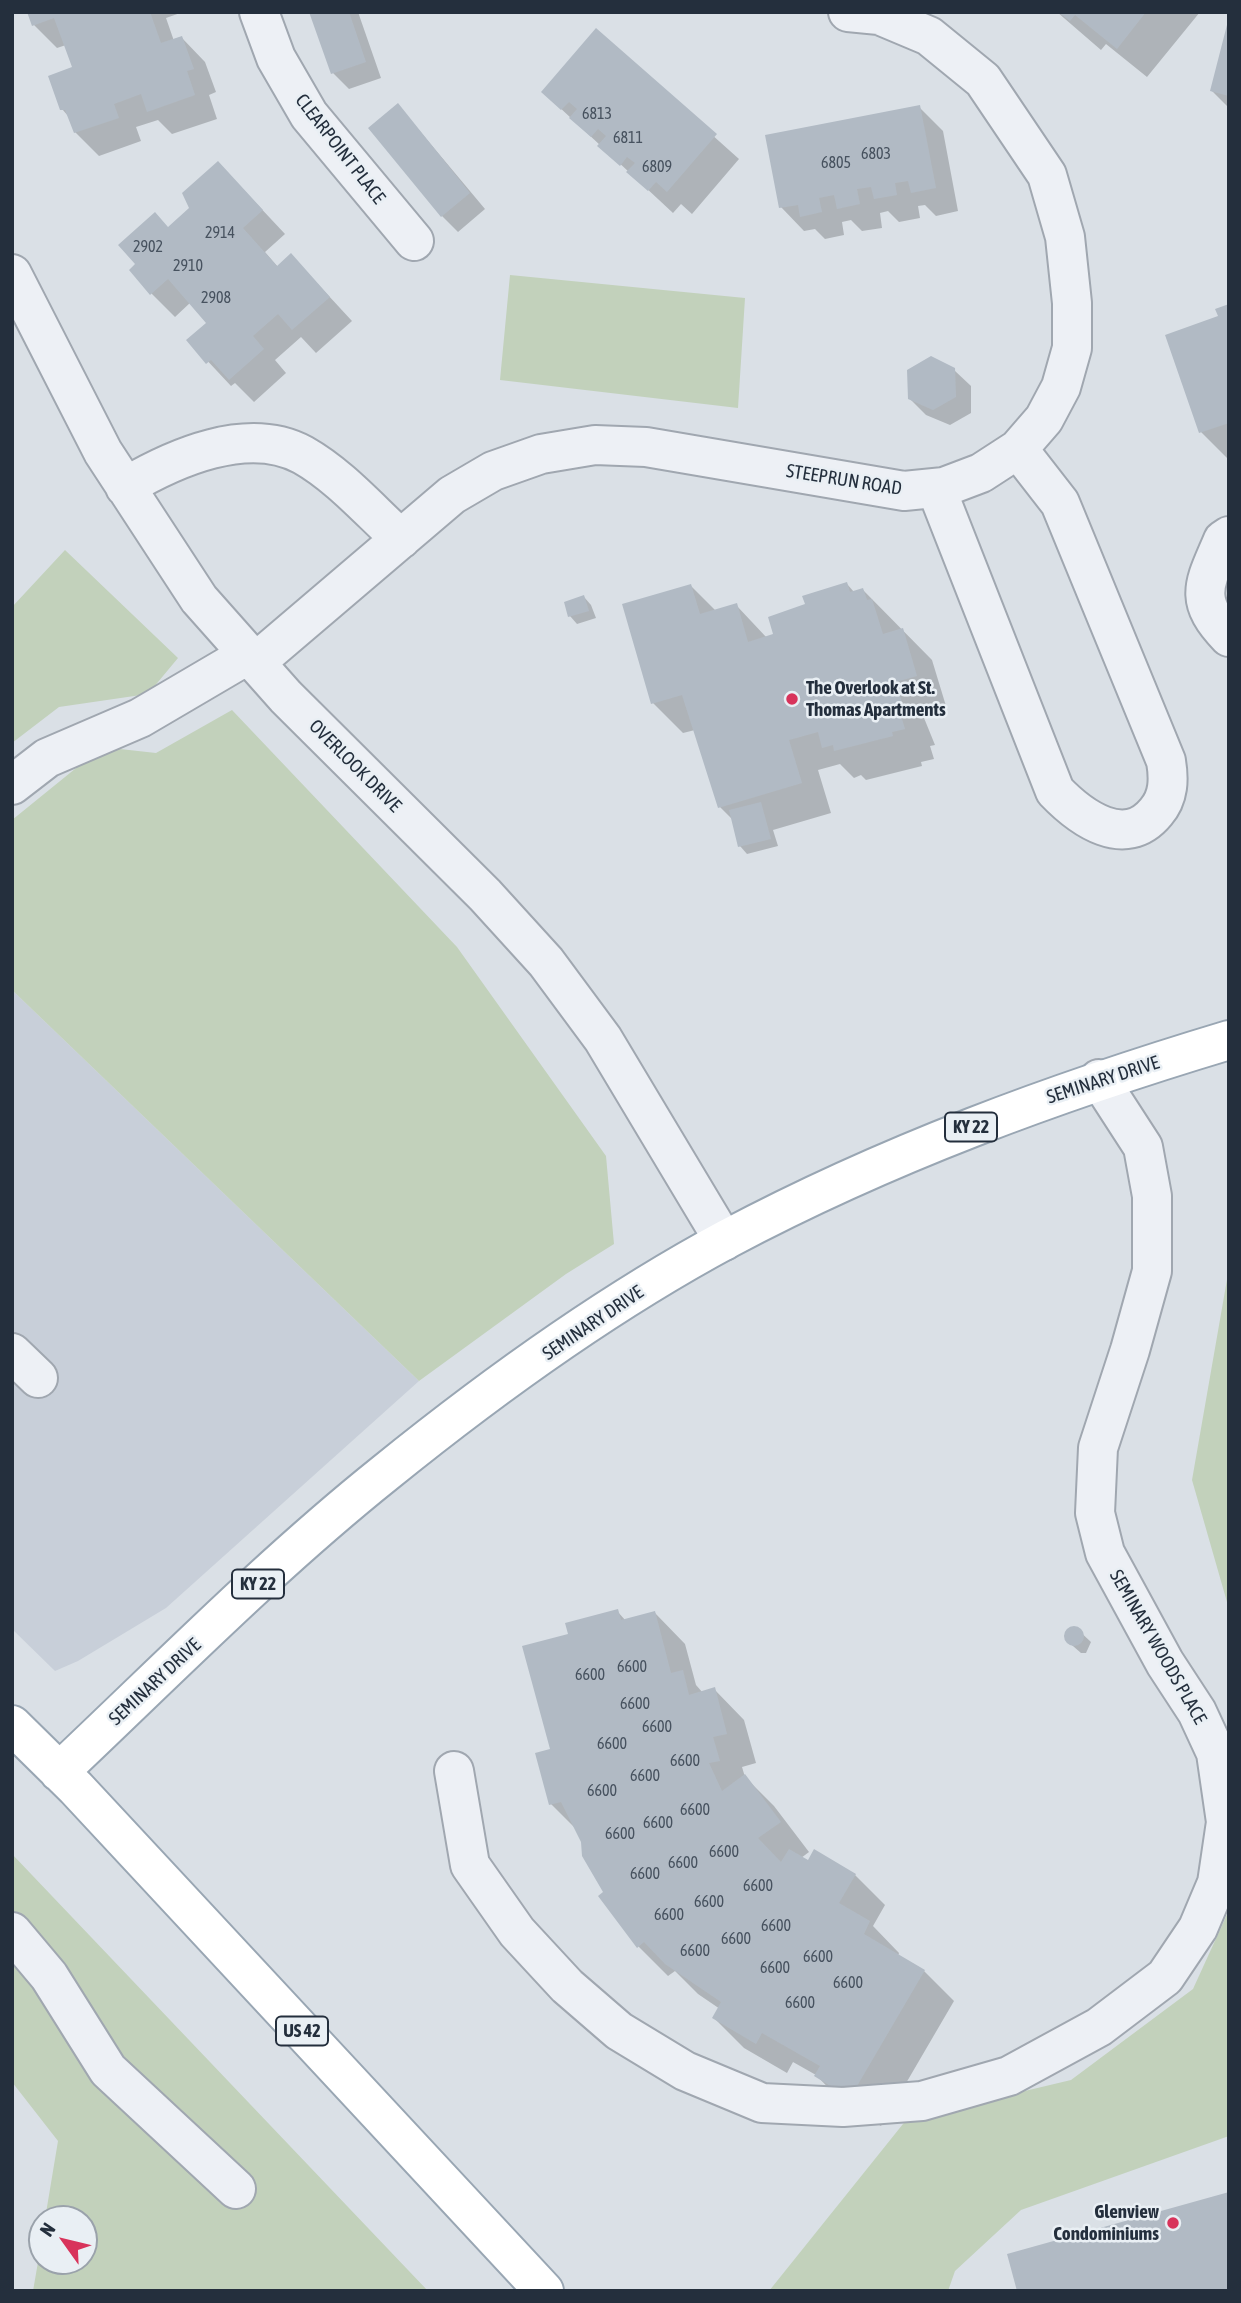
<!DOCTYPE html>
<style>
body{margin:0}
#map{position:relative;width:1241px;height:2303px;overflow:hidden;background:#dae0e6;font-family:"Asap Condensed",sans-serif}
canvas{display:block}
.frame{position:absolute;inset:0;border:14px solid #242f3d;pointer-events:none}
.north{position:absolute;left:28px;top:2205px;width:70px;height:70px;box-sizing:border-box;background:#e9eff4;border:2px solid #9aa2ab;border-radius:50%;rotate:304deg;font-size:19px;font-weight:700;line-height:28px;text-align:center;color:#242f3d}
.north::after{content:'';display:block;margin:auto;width:24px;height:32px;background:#d8335b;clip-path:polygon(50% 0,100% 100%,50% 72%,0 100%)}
</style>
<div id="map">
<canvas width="1241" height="2303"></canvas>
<div class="frame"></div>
<div class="north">N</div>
</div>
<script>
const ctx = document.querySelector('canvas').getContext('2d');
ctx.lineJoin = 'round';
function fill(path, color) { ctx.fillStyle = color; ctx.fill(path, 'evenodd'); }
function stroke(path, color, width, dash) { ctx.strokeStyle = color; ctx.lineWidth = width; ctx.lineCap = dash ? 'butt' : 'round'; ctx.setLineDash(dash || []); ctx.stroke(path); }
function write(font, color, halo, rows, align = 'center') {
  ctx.font = font + ' "Asap Condensed",sans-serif'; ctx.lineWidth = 5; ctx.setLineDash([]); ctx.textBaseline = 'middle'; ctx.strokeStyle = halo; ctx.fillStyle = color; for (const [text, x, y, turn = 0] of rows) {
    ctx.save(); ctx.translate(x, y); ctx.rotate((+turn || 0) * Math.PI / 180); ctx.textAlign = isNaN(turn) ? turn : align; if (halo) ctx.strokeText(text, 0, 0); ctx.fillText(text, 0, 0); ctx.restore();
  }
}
fill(new Path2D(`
 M12 990 419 1381 166 1608 78 1661 55 1671 12 1629Z`), '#c8cfd9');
fill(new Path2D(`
 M510 275 745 298 738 408 500 380Z
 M65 550 178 658 148 694 59 707 12 743V607Z
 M232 710 457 947 606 1156 614 1244 566 1274 419 1381 12 990V820L102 747 156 753Z
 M1229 1268V1609L1192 1480Z
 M12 1854 428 2291H33L42 2239V2261H84V2219H45L58 2141 12 2082Z
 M1229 1910V2136L1021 2210 955 2271 948 2291H769L907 2119 1071 2080 1193 1989Z`), '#c2d1bb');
fill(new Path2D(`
 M29 12H183L166 18 174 41 182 38 205 62 216 92 209 95 217 119 172 134 158 120 136 127 141 141 99 156 75 132 69 117 62 109 74 69 66 45 57 48 34 25Z
 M311 12H358L381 78 349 89 333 73Z
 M1057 12H1200L1147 77 1106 44 1101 50Z
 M1229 24V108L1212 91Z
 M596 31 739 159 692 214 681 204 673 213 543 92Z
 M398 105 485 209 458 232 442 216Z
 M919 107 943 131 958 211 936 216 925 205 918 206 920 218 899 222 888 211 880 213 882 228 862 231 851 220 842 222 844 235 825 239 815 229 804 231 781 207Z
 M241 187 285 234 265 252 278 267 291 255 352 321 316 353 301 337 275 360 286 373 254 402 235 383 231 386 188 340 209 323 191 302 175 317 151 293 169 228Z
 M1229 306V460L1201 432 1220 318Z
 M954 370 971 386V413L950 425 926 415 910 399Z
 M847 584 854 592 863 590 932 660 946 706 922 713 935 745 930 746 934 759 921 762 922 766 866 780 861 775 854 778 840 764 818 770 831 813 773 830 778 846 747 854 740 846 733 820 720 807 695 730 683 733 653 703 691 586 716 611 736 605 767 638 775 635 807 605Z
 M584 597 591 605 596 618 577 624 570 616Z
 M617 1611 626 1621 655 1613 685 1644 696 1685 703 1693 714 1689 744 1720 756 1763 742 1767 745 1777 774 1806 809 1852 801 1858 855 1875 885 1905 873 1926 899 1953 898 1956 924 1971 954 2001 881 2126 846 2106 816 2075 793 2062 787 2073 744 2048 714 2018 720 2009 698 1994 675 1971 668 1976 638 1946 606 1892 577 1830 551 1804 552 1750 570 1635Z
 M1071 1628H1076L1091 1642 1086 1653H1081L1066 1640Z`), '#0003');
fill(new Path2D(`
 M27 12H150L161 43 182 36 194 69 187 71 195 95 147 112 141 94 114 104 119 118 74 133 65 110H60L48 76 72 67 54 18 32 26Z
 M309 12H349L366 62 331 74Z
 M1058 12H1146L1117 49 1075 15 1070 21Z
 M1228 21H1229V96L1210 91Z
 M596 28 717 134 667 192 656 182 648 191 626 172 635 163 627 157 620 166 597 146 606 136 598 129 591 137 569 118 577 109 569 102 561 110 541 92Z
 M398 103 470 193 441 217 368 128Z
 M920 105 936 188 911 193 908 181 895 183 897 195 874 199 871 187 857 189 860 204 837 209 834 195 819 198 822 212 800 217 798 205 779 208 765 135Z
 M218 161 263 210 243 228 277 266 291 253 330 297 292 330 278 314 253 336 264 349 229 380 211 360 206 364 186 340 206 323 168 279 150 295 129 270 135 264 118 245 155 212 168 227 189 208 182 193Z
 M1229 304V423L1199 433 1165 335 1218 316 1215 309Z
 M931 356 955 368 956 397 933 410 908 399 907 370Z
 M847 582 850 592 863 588 867 600 872 599 883 634 903 628 917 676 892 683 896 684 906 715 901 716 905 729 892 732 893 736 834 751 833 745 822 748 818 732 789 740 802 783 718 808 682 695 651 704 622 604 691 584 700 614 737 603 748 642 773 634 768 617 805 604 802 596Z
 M584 595 589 611 568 617 564 602Z
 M761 802 771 839 738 847 729 810Z
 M618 1609 621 1620 655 1611 671 1673 683 1670 689 1695 715 1687 727 1734 713 1737 720 1761 709 1763 722 1791 745 1774 781 1822 758 1838 781 1862 789 1849 808 1860 814 1849 856 1874 839 1903 870 1921 864 1934 925 1970 850 2098 814 2076 820 2066 762 2033 756 2044 712 2018 721 2002 665 1964 644 1942 637 1948 598 1896 603 1892 582 1856 581 1842 561 1802 549 1805 535 1753 550 1749 522 1646 568 1634 565 1623Z
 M1064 1636a10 10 0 1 1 20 0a10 10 0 1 1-20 0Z
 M1229 2192V2291H1017L1007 2254Z`), '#b1bac4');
const minor = new Path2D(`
 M259 12 276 58 309 115 414 241
 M12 274 103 452 199 599 286 697 485 895 546 962 603 1039 724 1241
 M125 487C174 458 248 425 303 455 340 476 370 511 401 539
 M936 488 1055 791C1081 818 1125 850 1156 812 1169 797 1169 779 1166 761L1060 503 1018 449
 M1229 536 1223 540C1205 583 1192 599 1229 637
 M256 662 452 495 493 471 541 454 595 445 646 447 904 491 944 487 981 473 1018 449 1044 419 1061 387 1072 348V303L1065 237 1047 175 983 80 929 36 879 15 848 12
 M12 785 47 758 140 718 249 654
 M12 1353 38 1378
 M454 1771 470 1865 517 1932 567 1986 619 2031 685 2071 762 2103 843 2107 922 2101 1009 2076 1099 2027 1165 1977 1198 1928 1217 1883 1226 1822 1216 1753 1197 1712 1165 1663 1105 1553 1095 1513 1098 1448 1130 1350 1152 1271V1196L1143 1147 1099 1079
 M12 1932 49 1976 108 2070 236 2189`);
const major = new Path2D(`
 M12 1725 76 1788 544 2291
 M59 1772C166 1671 270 1565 385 1473 490 1388 608 1303 727 1239 887 1154 1056 1092 1229 1040`);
stroke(minor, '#a0a7b0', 42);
stroke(major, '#99a6b3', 42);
stroke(minor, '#edf0f5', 38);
stroke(major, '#fff', 38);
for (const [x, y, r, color] of [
 [792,699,7,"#d8335b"],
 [1173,2223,7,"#d8335b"]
]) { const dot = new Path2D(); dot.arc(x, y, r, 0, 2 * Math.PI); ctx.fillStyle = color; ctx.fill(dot); stroke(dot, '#e9eff4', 2.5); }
write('16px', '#47525f', null, [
 ["6813",597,114],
 ["6811",628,138],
 ["6803",876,154],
 ["6805",836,163],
 ["6809",657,167],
 ["2914",220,233],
 ["2902",148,247],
 ["2910",188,266],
 ["2908",216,298],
 ["6600",632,1667],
 ["6600",590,1675],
 ["6600",635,1704],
 ["6600",657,1727],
 ["6600",612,1744],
 ["6600",685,1761],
 ["6600",645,1776],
 ["6600",602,1791],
 ["6600",695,1810],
 ["6600",658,1823],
 ["6600",620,1834],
 ["6600",724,1852],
 ["6600",683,1863],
 ["6600",645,1874],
 ["6600",758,1886],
 ["6600",709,1902],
 ["6600",669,1915],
 ["6600",776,1926],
 ["6600",736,1939],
 ["6600",695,1951],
 ["6600",818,1957],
 ["6600",775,1968],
 ["6600",848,1983],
 ["6600",800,2003]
]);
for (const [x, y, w] of [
 [971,1127,52],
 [258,1584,52],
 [302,2031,52]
]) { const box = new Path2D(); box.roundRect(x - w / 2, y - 14.5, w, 29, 5); ctx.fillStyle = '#e9eff4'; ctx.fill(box); stroke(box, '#242f3d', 2); }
write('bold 18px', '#242f3d', null, [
 ["KY 22",971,1127],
 ["KY 22",258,1584],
 ["US 42",302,2031]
]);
write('19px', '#242f3d', '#e9eff4', [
 ["CLEARPOINT PLACE",340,149,52],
 ["STEEPRUN ROAD",844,480,9],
 ["OVERLOOK DRIVE",355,766,45],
 ["SEMINARY DRIVE",1103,1080,-18],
 ["SEMINARY DRIVE",593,1323,-34],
 ["SEMINARY WOODS PLACE",1158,1647,60],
 ["SEMINARY DRIVE",155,1682,-43]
]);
write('bold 19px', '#242f3d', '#e9eff4', [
 ["The Overlook at St.",806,688],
 ["Thomas Apartments",806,710],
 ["Glenview",1159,2212,"right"],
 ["Condominiums",1159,2234,"right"]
], 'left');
</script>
